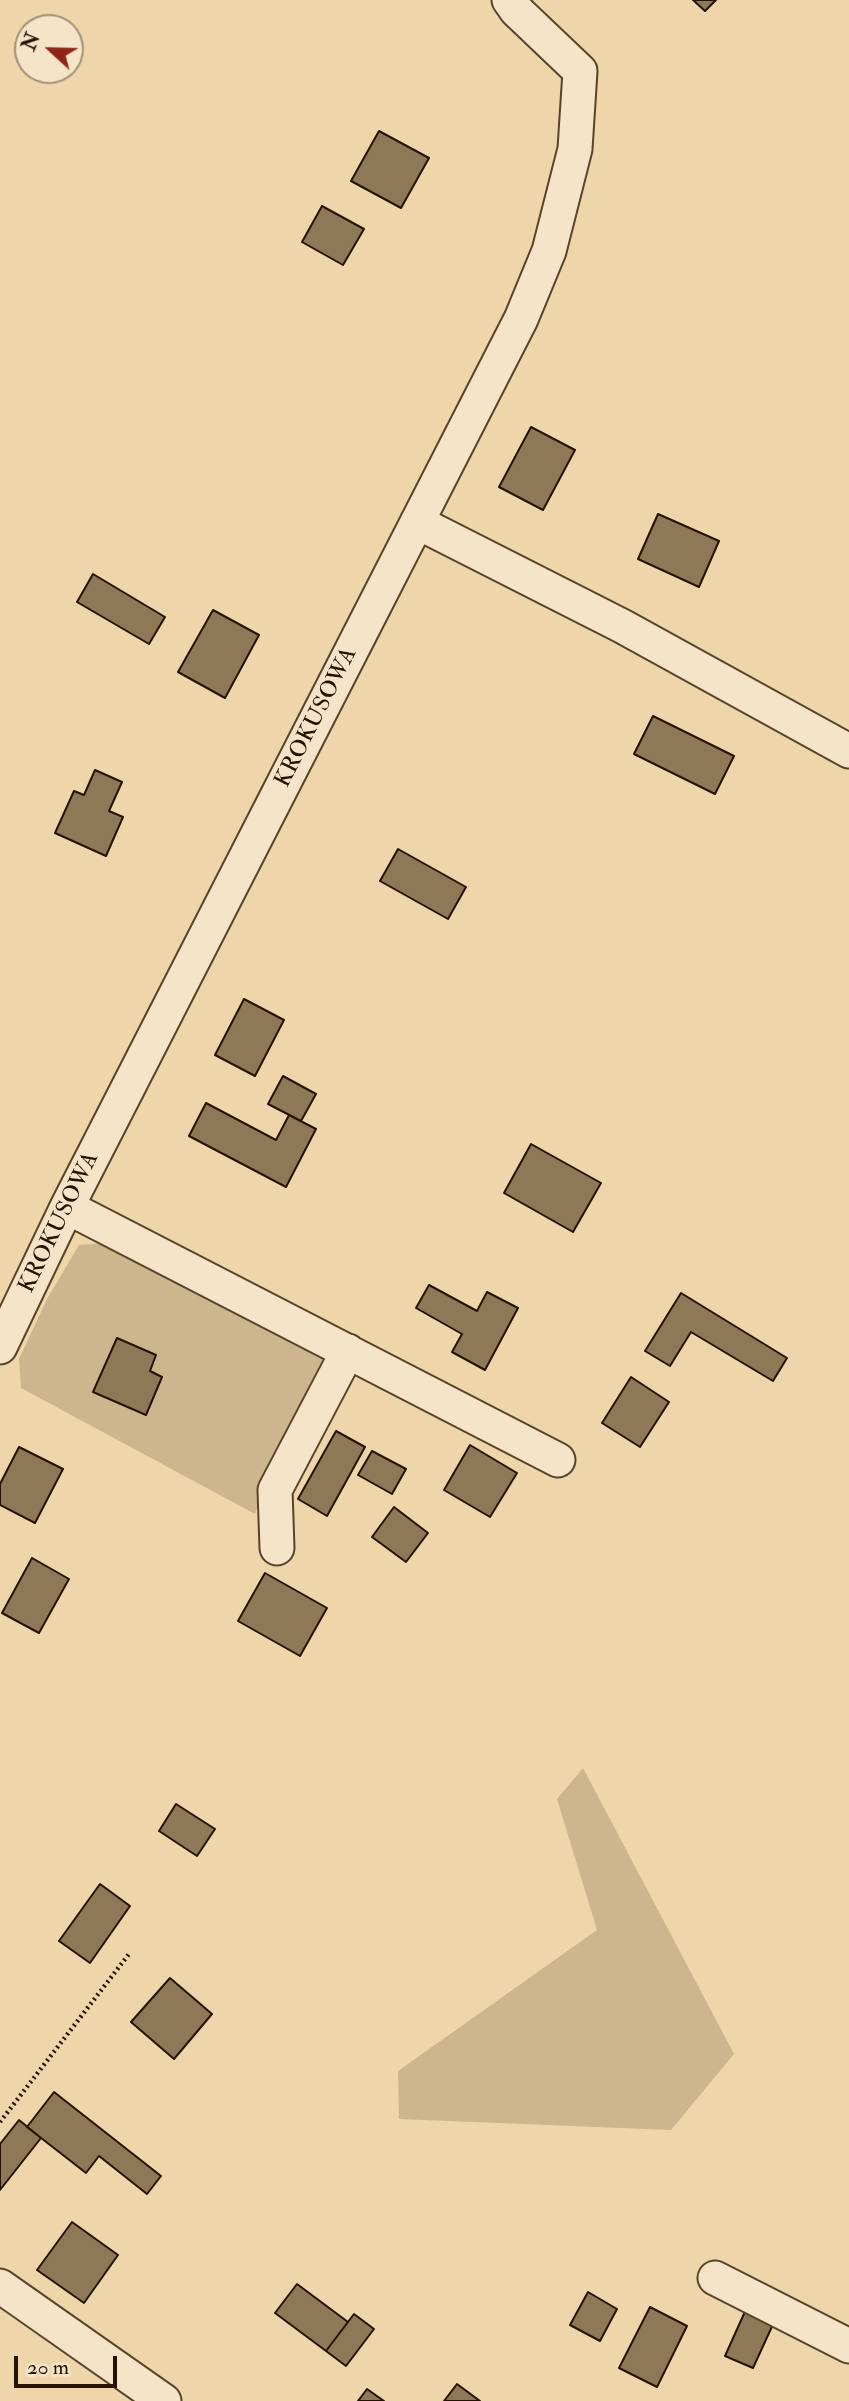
<!DOCTYPE html>
<style>
body{margin:0}
#map{position:relative;width:849px;height:2401px;overflow:hidden;background:#efd6aa;font-family:"IM FELL Double Pica",serif}
canvas{display:block}
.north{position:absolute;left:14px;top:14px;width:70px;height:70px;box-sizing:border-box;background:#f5e4c8;border:2px solid #a29078;border-radius:50%;rotate:292deg;font-size:19px;font-weight:700;line-height:28px;text-align:center;color:#251300}
.north::after{content:'';display:block;margin:auto;width:24px;height:32px;background:#8f2418;clip-path:polygon(50% 0,100% 100%,50% 72%,0 100%)}
.scale{position:absolute;left:14px;top:2356px;width:103px;height:32px;box-sizing:border-box;border:4px solid #251300;border-top:0;padding-left:9px;font-size:21px;line-height:24px;white-space:nowrap;color:#251300;-webkit-text-stroke:5px #f5e4c8;paint-order:stroke}
</style>
<div id="map">
<canvas width="849" height="2401"></canvas>
<div class="north">N</div>
<div class="scale">20 m</div>
</div>
<script>
const ctx = document.querySelector('canvas').getContext('2d');
ctx.lineJoin = 'round';
function fill(path, color) { ctx.fillStyle = color; ctx.fill(path, 'evenodd'); }
function stroke(path, color, width, dash) { ctx.strokeStyle = color; ctx.lineWidth = width; ctx.lineCap = dash ? 'butt' : 'round'; ctx.setLineDash(dash || []); ctx.stroke(path); }
function write(font, color, halo, rows, align = 'center') {
  ctx.font = font + ' "IM FELL Double Pica",serif'; ctx.lineWidth = 5; ctx.setLineDash([]); ctx.textBaseline = 'middle'; ctx.strokeStyle = halo; ctx.fillStyle = color; for (const [text, x, y, turn = 0] of rows) {
    ctx.save(); ctx.translate(x, y); ctx.rotate((+turn || 0) * Math.PI / 180); ctx.textAlign = isNaN(turn) ? turn : align; if (halo) ctx.strokeText(text, 0, 0); ctx.fillText(text, 0, 0); ctx.restore();
  }
}
fill(new Path2D(`
 M105 1243 321 1350 323 1372 264 1489 255 1514 21 1388 19 1359 47 1299 79 1245Z
 M583 1768 734 2054 671 2130 399 2119 398 2071 597 1930 557 1799Z`), '#cdb58d');
const building = new Path2D(`
 M693 0H716L705 11Z
 M379 131 429 158 401 208 351 181Z
 M322 206 364 229 343 265 302 242Z
 M531 427 575 450 543 510 499 487Z
 M658 514 719 541 699 587 638 559Z
 M93 574 165 617 149 644 77 602Z
 M213 610 259 635 225 698 178 672Z
 M653 716 734 756 715 794 634 754Z
 M95 770 122 782 109 811 123 817 106 856 55 833 74 791 84 795Z
 M398 849 466 887 448 919 380 881Z
 M244 999 284 1020 255 1076 215 1055Z
 M283 1076 316 1094 301 1121 268 1104Z
 M206 1103 276 1140 289 1115 316 1129 286 1187 189 1136Z
 M531 1144 601 1183 573 1232 504 1193Z
 M429 1285 477 1311 487 1292 518 1308 485 1370 452 1352 462 1334 416 1308Z
 M681 1293 787 1358 773 1381 691 1332 670 1366 645 1351Z
 M117 1338 156 1355 150 1371 162 1377 146 1415 93 1392Z
 M631 1377 669 1402 640 1447 602 1423Z
 M336 1431 365 1447 327 1516 298 1499Z
 M470 1445 517 1473 490 1517 444 1490Z
 M19 1447 63 1469 35 1523 0 1505V1484Z
 M372 1451 406 1469 392 1494 358 1475Z
 M394 1507 428 1533 406 1562 372 1537Z
 M32 1558 69 1579 39 1633 2 1613Z
 M265 1573 327 1608 300 1656 238 1621Z
 M176 1804 215 1829 197 1856 159 1831Z
 M100 1884 130 1906 90 1963 59 1941Z
 M170 1978 212 2014 174 2059 131 2022Z
 M54 2092 161 2176 147 2194 99 2156 86 2173 27 2127Z
 M19 2120 41 2138 0 2190V2144Z
 M72 2222 118 2255 84 2303 37 2270Z
 M297 2284 348 2322 326 2351 275 2313Z
 M588 2292 617 2309 600 2341 570 2325Z
 M650 2307 687 2326 657 2387 619 2368Z
 M747 2307 775 2320 753 2368 725 2356Z
 M354 2314 374 2329 346 2366 326 2351Z
 M457 2384 480 2401H444Z
 M367 2389 384 2401H358Z`);
fill(building, '#8e7858');
stroke(building, '#251300', 2);
const minor = new Path2D(`
 M417 522 622 626 849 751
 M67 1207 558 1460
 M0 1347 67 1207 521 319 549 251 575 149 580 71 516 10 509 0
 M277 1548 275 1490 348 1351
 M715 2278 849 2346
 M0 2286 164 2401`);
stroke(minor, '#58442a', 37);
stroke(new Path2D(`
 M0 2122 129 1954`), '#251300', 4.5, [2, 3.5]);
stroke(minor, '#f5e4c8', 33);
write('23px', '#251300', '#f5e4c8', [
 ["KROKUSOWA",317,718,-63],
 ["KROKUSOWA",60,1223,-64]
]);
</script>
